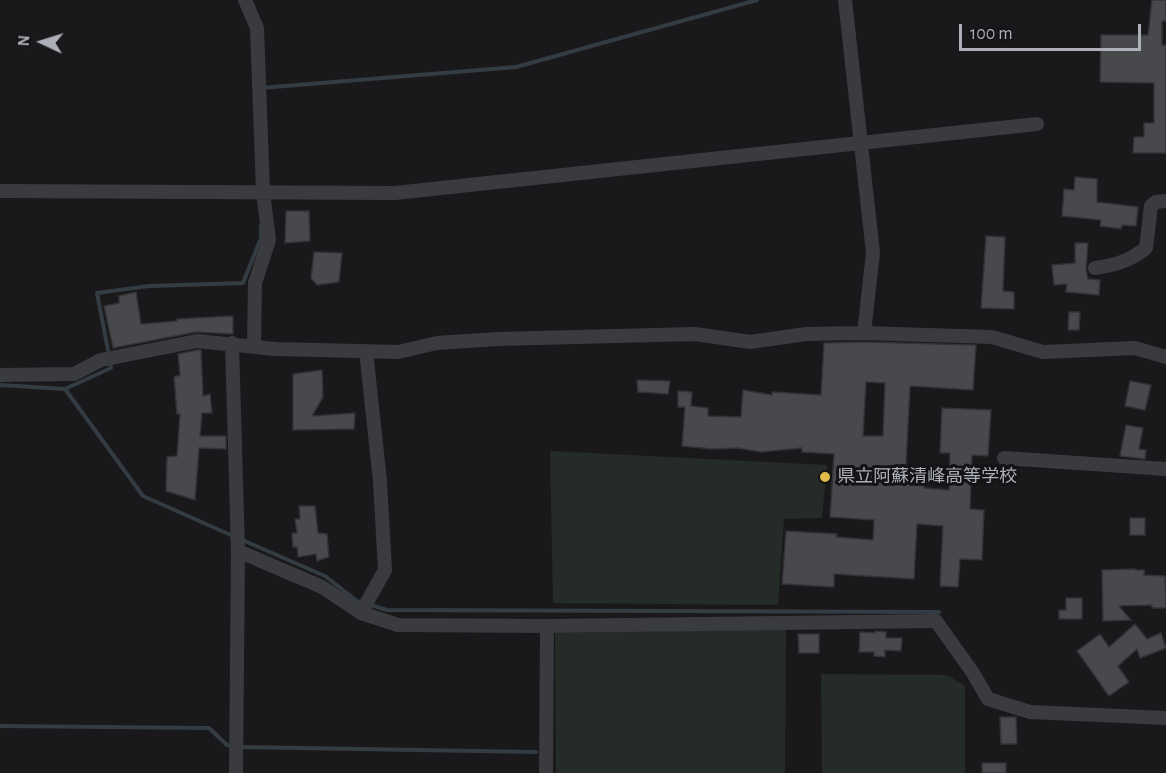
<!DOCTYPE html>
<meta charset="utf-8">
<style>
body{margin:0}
#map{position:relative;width:1166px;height:773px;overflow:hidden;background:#19191b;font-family:"Alegreya Sans",sans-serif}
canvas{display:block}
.north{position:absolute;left:12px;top:12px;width:60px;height:60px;-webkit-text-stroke:4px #141416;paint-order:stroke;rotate:274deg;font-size:16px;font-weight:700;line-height:24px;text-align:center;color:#adafb9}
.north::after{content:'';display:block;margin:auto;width:21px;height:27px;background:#adafb9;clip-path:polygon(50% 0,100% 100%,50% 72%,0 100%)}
.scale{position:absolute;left:959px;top:24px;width:182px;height:27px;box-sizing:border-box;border:3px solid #adafb9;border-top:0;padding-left:8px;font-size:18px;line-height:21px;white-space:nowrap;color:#adafb9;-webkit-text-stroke:4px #141416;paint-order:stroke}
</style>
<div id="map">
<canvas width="1166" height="773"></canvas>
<div class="north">N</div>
<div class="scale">100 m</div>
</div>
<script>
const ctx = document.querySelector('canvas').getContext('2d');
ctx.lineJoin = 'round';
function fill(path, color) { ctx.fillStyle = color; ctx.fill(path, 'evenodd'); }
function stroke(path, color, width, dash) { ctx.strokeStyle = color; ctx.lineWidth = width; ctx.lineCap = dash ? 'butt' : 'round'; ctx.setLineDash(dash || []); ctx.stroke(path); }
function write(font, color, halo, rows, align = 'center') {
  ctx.font = font + ' "Alegreya Sans","Noto Sans JP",sans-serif'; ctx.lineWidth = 6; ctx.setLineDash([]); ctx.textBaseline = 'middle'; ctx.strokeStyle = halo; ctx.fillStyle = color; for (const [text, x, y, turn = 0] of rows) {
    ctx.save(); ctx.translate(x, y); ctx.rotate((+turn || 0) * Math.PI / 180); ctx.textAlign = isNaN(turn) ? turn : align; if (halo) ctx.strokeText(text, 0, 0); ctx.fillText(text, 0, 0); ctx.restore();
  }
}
fill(new Path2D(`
 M550 451 827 465 822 518 784 519 778 605 553 603Z
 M786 629 785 773H556L555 633Z
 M821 674 947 675 965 686V773H822Z`), '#252c27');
stroke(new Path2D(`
 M261 88 516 67 757 0
 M109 355 97 293 149 286 243 283 261 238V225
 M0 385 65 389 143 496 233 536
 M65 389 111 368 110 362
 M240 539 325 576 357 601 363 602
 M371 605 387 610 939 612
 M0 726 209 728 227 745 232 746
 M240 747 536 752`), '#333b43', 4);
const building = new Path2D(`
 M1152 0H1166V21H1162V45H1166V153H1133L1134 137H1144V123H1154V83L1100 82 1101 35H1148Z
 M1075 177 1097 179V202L1138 207 1136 226 1122 225 1121 229 1100 226 1101 220 1062 216 1064 189 1074 190Z
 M286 211H309L310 241 285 243Z
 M986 236 1005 237 1003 291 1014 292V309L981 308Z
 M1075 243H1088L1086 269 1088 279 1100 280 1099 295 1066 292 1067 284 1054 285 1052 265 1075 263Z
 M314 252 342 253 339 282 317 285 311 278Z
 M136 292 141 324 177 321V319L233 316V334L196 332 113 348 104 306 119 303V296Z
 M1069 312H1080L1079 330H1068Z
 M864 342 976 345 973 390 910 386 905 484 924 485V488L949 490 950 453H940L942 408 991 410 988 456 972 455 970 509 984 510 982 560 960 559 958 587 940 586 943 526 917 524 914 579 834 574V587L782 584 786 531 837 534 836 537 873 540 874 520 830 517 834 454 802 452V448L761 452 738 448 712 449 682 446 685 407H678V391L692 392 691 406 708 408V416L741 417 743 390 772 395V392L821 395 824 343ZM866 382 885 383 883 436H863Z
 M197 350H201L203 396 210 394 212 413H202L200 436H226V449L199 448 195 500 166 491 167 457 177 456 180 414H177L174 377 180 375 178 354Z
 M322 370 323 397 312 416 355 413 354 429 293 430V374Z
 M637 380 670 381 668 394 638 392Z
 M1130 381 1151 385 1145 410 1125 406Z
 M1126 425 1143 428 1139 449 1146 450 1145 459 1120 456Z
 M299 506H315L318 533 327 534 329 557 317 561 316 554 298 557 297 547H293L292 533H297L295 519H300Z
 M1130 518H1145V535H1130Z
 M1135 569V570H1144V575L1165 576 1166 608H1152V605L1119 606 1131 620 1103 621 1102 570Z
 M1066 598H1082V619H1059V610H1066Z
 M1135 624 1147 639 1161 633 1166 648 1140 658 1137 649 1118 666 1129 682 1109 696 1077 651 1100 634 1109 647Z
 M875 631 886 632V638H902L901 651 885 650V657L874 656V652H859L860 632 875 633Z
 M798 634H819V653H799Z
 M1000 717H1016L1017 744H1001Z
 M982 763H1006V773H982Z`);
fill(building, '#48494d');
stroke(building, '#333337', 1.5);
stroke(new Path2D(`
 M245 0 257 28 263 192 269 240 255 283 254 346
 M845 0 873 253 864 333
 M0 191 395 193 1037 124
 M1095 268C1115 265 1130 261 1146 248L1151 206 1156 202 1166 201
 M232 343 238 551 236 773
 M0 375 74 374 101 360 197 341 275 349 398 352 437 343 497 339 695 334 750 342 806 334 864 333 992 337 1043 352 1135 348 1166 357
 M1004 458 1166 469
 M238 551 322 587 361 613 398 625 547 626 546 773
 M361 613 385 570 380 481 366 351
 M547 626 936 621 973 673 988 699 1030 712 1166 718`), '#3a3b3f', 14);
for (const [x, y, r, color] of [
 [825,477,6,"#e0ba4b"]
]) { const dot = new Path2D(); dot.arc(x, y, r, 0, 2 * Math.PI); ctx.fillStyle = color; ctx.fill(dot); stroke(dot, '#141416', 2); }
write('18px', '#adafb9', '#141416', [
 ["県立阿蘇清峰高等学校",837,477]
], 'left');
</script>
